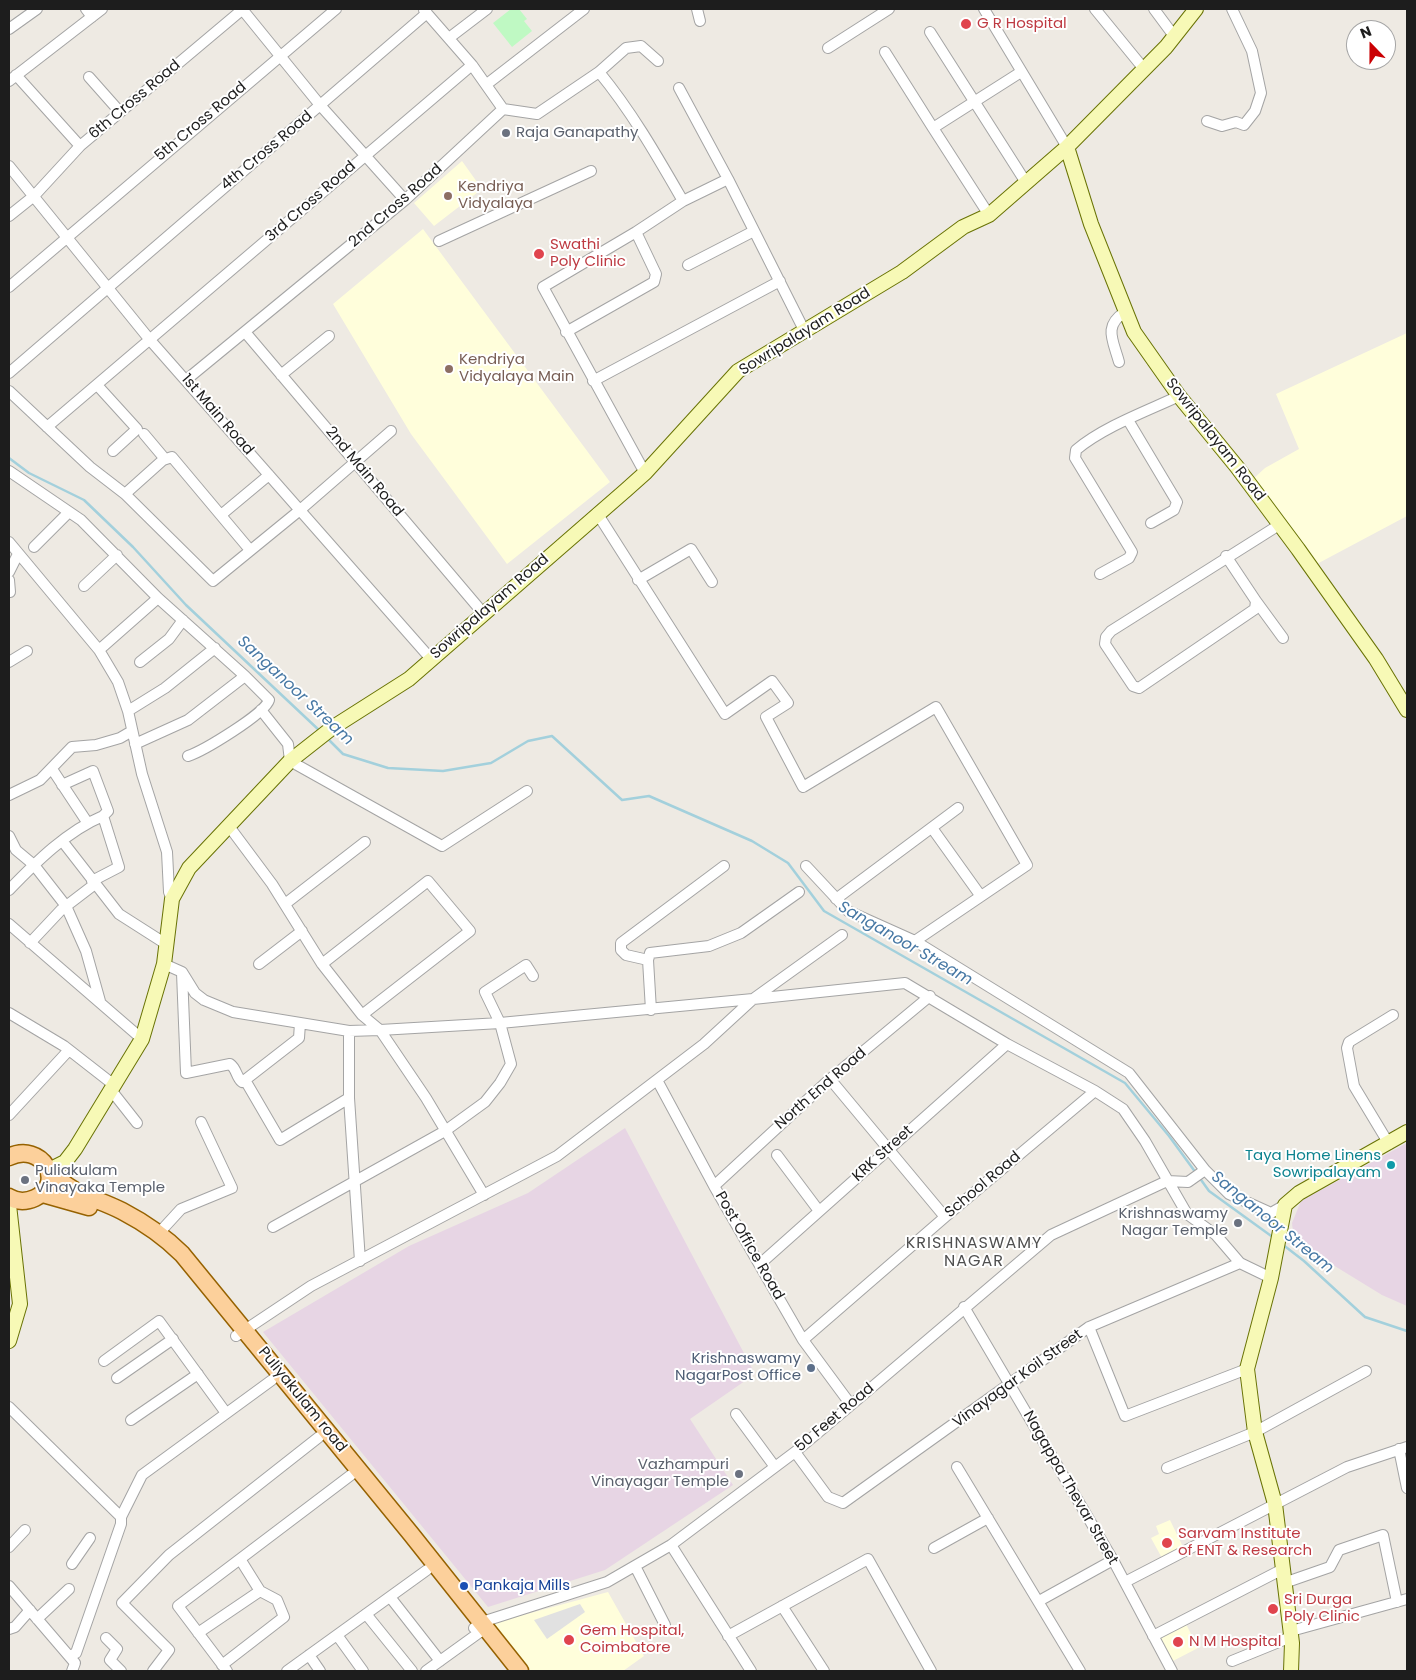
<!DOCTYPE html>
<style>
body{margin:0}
#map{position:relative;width:1416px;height:1680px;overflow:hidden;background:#eeeae3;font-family:Poppins,sans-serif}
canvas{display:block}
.frame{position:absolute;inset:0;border:10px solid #1d1d1d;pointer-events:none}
.north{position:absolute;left:1346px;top:20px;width:50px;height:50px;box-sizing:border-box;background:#fff;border:1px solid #a5a5a5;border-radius:50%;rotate:338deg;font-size:14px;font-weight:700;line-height:20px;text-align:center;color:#1d1d1d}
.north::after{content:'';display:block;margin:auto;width:18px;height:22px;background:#ca0003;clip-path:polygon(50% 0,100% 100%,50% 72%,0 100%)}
</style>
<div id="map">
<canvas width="1416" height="1680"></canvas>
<div class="frame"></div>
<div class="north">N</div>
</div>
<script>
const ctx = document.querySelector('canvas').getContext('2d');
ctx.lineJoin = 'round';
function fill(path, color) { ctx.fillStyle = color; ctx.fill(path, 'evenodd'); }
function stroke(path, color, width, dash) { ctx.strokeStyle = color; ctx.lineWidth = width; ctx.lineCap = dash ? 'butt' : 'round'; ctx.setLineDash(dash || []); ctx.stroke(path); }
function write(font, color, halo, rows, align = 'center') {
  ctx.font = font + ' Poppins,sans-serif'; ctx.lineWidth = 4; ctx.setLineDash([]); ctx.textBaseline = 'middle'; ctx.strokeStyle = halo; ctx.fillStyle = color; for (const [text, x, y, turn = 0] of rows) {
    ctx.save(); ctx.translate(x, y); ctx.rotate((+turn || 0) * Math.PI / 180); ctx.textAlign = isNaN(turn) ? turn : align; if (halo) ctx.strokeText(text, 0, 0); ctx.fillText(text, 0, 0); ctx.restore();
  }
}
fill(new Path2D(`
 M625 1128 755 1374 690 1419 733 1485 605 1570 488 1607 263 1332 409 1246 528 1193Z
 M1407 1143V1306L1382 1295 1294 1241 1292 1223 1301 1201Z`), '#e7d5e4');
fill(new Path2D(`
 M462 161 482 189 434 226 414 203Z
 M423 229 610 482 507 564 411 434 333 304Z
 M1407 333V516L1315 565 1252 480 1265 468 1299 449 1276 394Z
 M1170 1520 1183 1547 1162 1558 1151 1538 1159 1534 1156 1526Z
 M608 1592 644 1656 623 1671H527L490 1624Z
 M1185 1622 1198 1648 1171 1662 1158 1636Z`), '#fffedb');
fill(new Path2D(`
 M511 9H519L527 19 524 21 532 31 512 47 493 23Z`), '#bff9c3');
fill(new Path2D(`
 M580 1604 585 1612 547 1639 534 1620Z`), '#e1e1e1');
stroke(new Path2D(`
 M9 458 29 473 84 500 133 547 186 605 321 732
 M327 738 343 754 388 768 443 771 491 763 528 741 552 736 622 800 649 796 752 841 788 863 824 911 1125 1083 1169 1136 1196 1173
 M1199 1177 1209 1191 1274 1238
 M1282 1244 1304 1261 1365 1317 1407 1331`), '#a3d0dc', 2.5);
const street = new Path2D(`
 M86 9 92 17
 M242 9 320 105 405 200
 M697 9 700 21
 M984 9 1067 147
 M1095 9 1144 69
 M1154 9 1174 36
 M9 29 37 9
 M930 32 1025 181
 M449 38 487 9
 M828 48 889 9
 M885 52 933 128
 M599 72C632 112 657 156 683 201L728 179 679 88
 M16 75 80 146
 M89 77 120 112
 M9 81 102 9
 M487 84 584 9
 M503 109 537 114 599 72 626 48 641 46 658 61
 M1207 121 1222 126 1236 122 1244 125 1255 111 1261 93 1252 51 1232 9
 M9 166 150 340 431 659
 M728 179 805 332
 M989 215 933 128 1021 72
 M9 216 34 196 80 146 243 9
 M439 241 591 171
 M688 265 754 231
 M9 287 336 9
 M245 332 483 613
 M566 332 654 282 656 274 636 232
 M1119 362C1113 340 1103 326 1125 312
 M9 373 427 13
 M281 375 329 336
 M186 380 405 200 503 109 472 65 424 10
 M593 381 780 281
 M97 385 137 429 113 451
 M9 391 90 467 125 494 213 581 300 510 391 431
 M1128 420 1177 502 1174 510 1151 523
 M47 427 472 65
 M144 434 165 459
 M9 471 81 520 158 598 245 676 269 700C265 714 203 751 188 756
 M645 473 543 287 636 232 683 201
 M125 494 163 460 172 457 250 550
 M597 513 725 714 772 681 788 703 766 717 803 787 936 707 1027 865 915 941
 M221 515 269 475
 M9 542 99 650 118 682 128 711 142 774 167 852 169 892 172 899
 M34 547 69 512
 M1226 556 1256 601 1255 609 1139 688 1133 686 1105 644 1106 637 1111 631 1279 525
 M9 572 18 554
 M1100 574 1129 558 1132 552 1075 458 1076 450C1103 427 1147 411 1179 396
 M9 580 10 592
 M638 580 691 549 712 582
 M84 586 117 555
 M1256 601 1283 638
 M99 650 158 598
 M9 662 27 651
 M140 662 169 639 183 620
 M261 710 288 744 290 761 442 846 527 791
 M128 711 165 688 215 648
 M135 744 188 720 245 676
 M52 769 87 822
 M62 785 93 771 108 811 103 816
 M9 795 40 780 72 747 96 745 120 738 132 731
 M228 825 272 884 322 964 362 1015 380 1030 426 1098 484 1195
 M932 828 980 895
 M9 836 16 850 34 865 66 906 86 951 100 1001
 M63 842 119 914 166 944
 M806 866 848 911 915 941 1129 1073 1205 1170 1229 1194 1271 1213 1285 1205
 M9 890C36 862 67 831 103 816L119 867 92 881
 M836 899 958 808
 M285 904 365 842
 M9 924 142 1039
 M30 943 61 910 95 884
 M648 960 626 955 621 950V943L724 866
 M164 964 182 972 195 993 204 1000 233 1012 349 1031 380 1030 500 1023 753 999 842 935
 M259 964 302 931
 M322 964 428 881 470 931 362 1015
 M182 973 186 1073 230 1064C237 1069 236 1077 242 1082L245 1080
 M651 1010 648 960 650 953 709 946 741 933 799 892
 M9 1013 64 1046 114 1085
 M300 1023 299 1038 245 1080 280 1140 349 1098
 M349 1031V1098L360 1261
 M830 1079 945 1217
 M657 1080 714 1186 803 1340 851 1405
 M111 1090 137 1123
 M9 1115 69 1050
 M1389 1144 1354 1086 1347 1048 1349 1042 1393 1015
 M777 1155 819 1211
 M714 1186 830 1079 930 996
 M273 1227 445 1131 485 1102 500 1083 511 1064 500 1023 485 992 526 965 533 976
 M159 1233 181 1209 232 1188 201 1122
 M760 1264 1007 1044
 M964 1307 1113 1560 1172 1671
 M1089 1327 1125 1416 1247 1369
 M236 1336 311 1286 557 1156 704 1044 753 999 905 983 1007 1044 1095 1091 1123 1109 1145 1141 1187 1214 1216 1235 1240 1263
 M803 1340 945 1217 1095 1091
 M104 1361 159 1321 226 1413
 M117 1378 173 1339
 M9 1407 121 1517
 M736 1414 775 1467
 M131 1420 198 1374
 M1399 1449 1407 1488
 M795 1452 828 1497 843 1503 1089 1327 1240 1263 1271 1278
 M957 1467 1080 1671
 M1167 1468 1255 1432 1366 1371
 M671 1545 751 1671
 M9 1547 25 1530
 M934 1548 988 1518
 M72 1564 90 1538
 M635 1566 665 1625
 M1125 1582 1347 1467 1407 1447
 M1284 1583 1330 1567 1339 1550 1383 1535 1397 1602
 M9 1586 75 1663 72 1671
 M390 1597 440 1661
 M1039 1601 1113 1560
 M782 1606 824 1671
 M366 1614 412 1671
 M37 1619 69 1589
 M474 1628 482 1622 607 1582 671 1545 795 1452 851 1405 1051 1235 1167 1181 1188 1182 1205 1170
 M9 1629 15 1627 30 1610
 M1291 1631 1407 1599
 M198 1633 260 1591
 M337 1635 363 1671
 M728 1636 868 1559 931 1671
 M1153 1636 1283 1569
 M106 1638 117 1649 110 1660 121 1671
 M309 1655 320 1671
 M70 1656 76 1653 121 1524V1517L142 1475 272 1380
 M1232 1661 1291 1637
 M222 1665 284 1617 277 1600 260 1591 240 1559
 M153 1671 169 1650 122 1603 169 1555 319 1437
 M227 1671 178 1606 351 1475
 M287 1671 427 1570
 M426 1671 487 1627`);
const secondary = new Path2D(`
 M1067 147 1091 224 1134 332 1179 396 1237 467 1298 549 1376 659 1407 710
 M49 1170 65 1162 75 1149 142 1039 164 964 172 899 189 868 290 761 332 728 409 679 626 490 645 473 738 371 902 272 963 227 989 215 1067 147 1166 47 1196 9
 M9 1205 20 1304 9 1341
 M1291 1671 1292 1643 1275 1504 1255 1432 1247 1369 1271 1278 1285 1205 1299 1193 1407 1132`);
const primary = new Path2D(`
 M9 1157C41 1141 67 1183 35 1198 26 1202 17 1202 9 1197
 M49 1170C74 1196 92 1196 122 1211 145 1223 164 1236 182 1254L411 1534 520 1671
 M43 1194 89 1207`);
stroke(street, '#a4a4a4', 12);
stroke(secondary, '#697305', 16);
stroke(primary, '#966200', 19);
stroke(street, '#fff', 10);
stroke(secondary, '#f7f9b6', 14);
stroke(primary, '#fcd09b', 16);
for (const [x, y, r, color] of [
 [966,24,6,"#e0444e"],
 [506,133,5,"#6b7280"],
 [448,196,5,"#8d6e63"],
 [539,254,6,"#e0444e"],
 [449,369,5,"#8d6e63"],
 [1391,1165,5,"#0f9aa8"],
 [25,1180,5,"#6b7280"],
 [1238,1223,5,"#6b7280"],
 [811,1368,5,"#5c6f8a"],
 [739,1474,5,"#6b7280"],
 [1167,1543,6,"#e0444e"],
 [464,1586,5,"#1a4fb4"],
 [1273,1609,6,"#e0444e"],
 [569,1640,6,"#e0444e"],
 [1178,1642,6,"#e0444e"]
]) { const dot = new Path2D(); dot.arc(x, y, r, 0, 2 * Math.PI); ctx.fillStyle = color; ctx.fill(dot); stroke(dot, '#fff', 2); }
write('15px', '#be3a42', '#fff', [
 ["G R Hospital",977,24],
 ["Swathi",550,245],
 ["Poly Clinic",550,262],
 ["Sarvam Institute",1178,1534],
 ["of ENT & Research",1178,1551],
 ["Sri Durga",1284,1600],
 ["Poly Clinic",1284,1617],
 ["Gem Hospital,",580,1631],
 ["Coimbatore",580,1648],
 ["N M Hospital",1189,1642]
], 'left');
write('15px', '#1d1d1d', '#fff', [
 ["6th Cross Road",135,100,-40],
 ["5th Cross Road",201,122,-40],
 ["4th Cross Road",267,151,-40],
 ["3rd Cross Road",311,202,-41],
 ["2nd Cross Road",396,206,-41],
 ["Sowripalayam Road",805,332,-32],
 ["1st Main Road",217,415,49],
 ["Sowripalayam Road",1215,440,52],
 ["2nd Main Road",364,472,50],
 ["Sowripalayam Road",490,607,-41],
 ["North End Road",821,1089,-41],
 ["KRK Street",883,1154,-42],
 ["School Road",983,1185,-40],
 ["Post Office Road",749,1246,60],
 ["Vinayagar Koil Street",1018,1379,-36],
 ["Puliyakulam road",302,1400,51],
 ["50 Feet Road",835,1418,-40],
 ["Nagappa Thevar Street",1070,1488,60]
]);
write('15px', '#5b616d', '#fff', [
 ["Raja Ganapathy",516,133],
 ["Puliakulam",35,1171],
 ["Vinayaka Temple",35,1188],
 ["Krishnaswamy",1228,1214,"right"],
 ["Nagar Temple",1228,1231,"right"],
 ["Vazhampuri",729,1465,"right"],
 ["Vinayagar Temple",729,1482,"right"]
], 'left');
write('15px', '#785e54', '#fff', [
 ["Kendriya",458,187],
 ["Vidyalaya",458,204],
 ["Kendriya",459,360],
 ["Vidyalaya Main",459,377]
], 'left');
write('15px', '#0d838f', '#fff', [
 ["Taya Home Linens",1381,1156],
 ["Sowripalayam",1381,1173]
], 'right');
write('15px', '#4e5e75', '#fff', [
 ["Krishnaswamy",801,1359],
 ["NagarPost Office",801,1376]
], 'right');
write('15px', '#164399', '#fff', [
 ["Pankaja Mills",474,1586]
], 'left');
write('italic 16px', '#4778a4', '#fff', [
 ["Sanganoor Stream",295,691,43],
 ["Sanganoor Stream",905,944,30],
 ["Sanganoor Stream",1272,1223,39]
]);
ctx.letterSpacing = '1px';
write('16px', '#505050', '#fff', [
 ["KRISHNASWAMY",974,1244],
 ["NAGAR",974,1262]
]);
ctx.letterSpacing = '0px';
</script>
